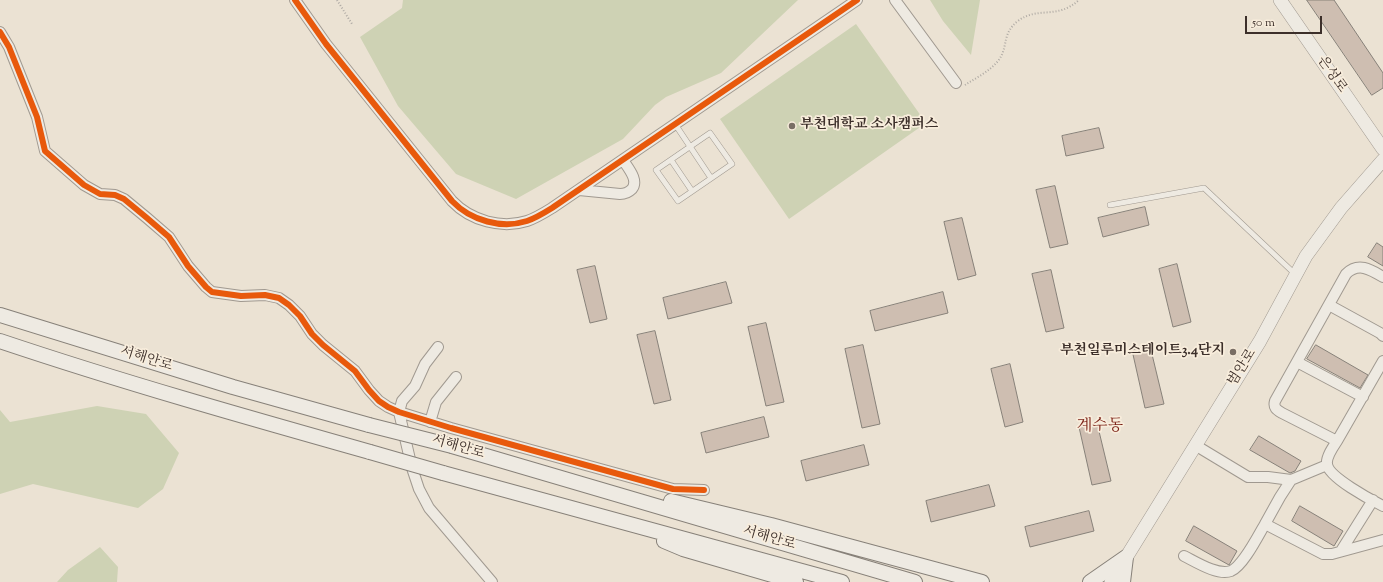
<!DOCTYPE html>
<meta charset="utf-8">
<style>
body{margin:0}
#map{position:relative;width:1383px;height:582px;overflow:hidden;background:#ebe2d3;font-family:"Sorts Mill Goudy",serif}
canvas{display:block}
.scale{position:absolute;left:1245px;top:16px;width:77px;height:18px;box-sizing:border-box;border:2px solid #3c2f2a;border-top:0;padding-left:5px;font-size:12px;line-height:14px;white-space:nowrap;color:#3c2f2a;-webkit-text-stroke:3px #f8eddc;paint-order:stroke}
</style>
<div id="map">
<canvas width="1383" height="582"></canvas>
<div class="scale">50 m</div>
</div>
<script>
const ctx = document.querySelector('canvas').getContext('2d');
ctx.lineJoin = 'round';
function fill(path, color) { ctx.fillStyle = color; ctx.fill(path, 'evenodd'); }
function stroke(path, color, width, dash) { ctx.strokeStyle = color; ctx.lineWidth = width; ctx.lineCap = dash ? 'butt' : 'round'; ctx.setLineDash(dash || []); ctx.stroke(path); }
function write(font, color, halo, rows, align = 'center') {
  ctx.font = font + ' "Sorts Mill Goudy","Noto Serif KR",serif'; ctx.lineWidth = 3.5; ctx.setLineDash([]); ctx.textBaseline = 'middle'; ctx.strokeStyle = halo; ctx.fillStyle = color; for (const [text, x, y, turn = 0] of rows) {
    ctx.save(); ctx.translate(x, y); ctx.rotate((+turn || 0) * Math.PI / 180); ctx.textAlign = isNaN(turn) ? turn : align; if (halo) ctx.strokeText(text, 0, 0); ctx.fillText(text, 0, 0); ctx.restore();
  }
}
fill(new Path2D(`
 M403 0H798L721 73 666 97 655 105 623 139 516 199 456 174 398 106 360 37 402 8Z
 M930 0H980L971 55 943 21Z
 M856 24 926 123 789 219 720 119Z
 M97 406 146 414 179 453 163 489 138 508 33 484 0 494V410L10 422Z
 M100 547 118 567 117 582H57L68 570Z`), '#ced2b4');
const building = new Path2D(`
 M1307 0H1334L1383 73V88L1372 95Z
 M1099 128 1104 148 1066 156 1062 136Z
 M1055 186 1068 244 1050 248 1036 190Z
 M1145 207 1149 225 1103 237 1098 218Z
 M962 218 976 275 958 280 944 222Z
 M1377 243 1383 247V266L1368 257Z
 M1177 264 1191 322 1173 327 1159 269Z
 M595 266 607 319 590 323 577 270Z
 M1051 270 1064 328 1046 332 1032 274Z
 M726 282 732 303 668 319 663 298Z
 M943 292 948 313 875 331 870 311Z
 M766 323 784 402 766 406 748 327Z
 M655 331 671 400 654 404 637 335Z
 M863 345 880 424 862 428 845 349Z
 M1316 345 1368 375 1360 388 1307 359Z
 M1150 346 1164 404 1145 408 1132 350Z
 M1010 364 1023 422 1005 427 991 369Z
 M764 417 769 437 706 453 701 433Z
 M1097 423 1111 481 1092 485 1079 427Z
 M1259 436 1301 461 1295 471 1290 473 1250 450Z
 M864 445 869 465 806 481 801 461Z
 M989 485 995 506 931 522 926 501Z
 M1300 506 1343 531 1334 546 1292 521Z
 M1089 511 1094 531 1030 547 1025 527Z
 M1194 526 1237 551 1229 565 1186 541Z`);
fill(building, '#cebeb1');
stroke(building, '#878179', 1);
const service = new Path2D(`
 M675 124 711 178
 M710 133 732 164 678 201 656 170Z
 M671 160 692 191
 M1110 205 1204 188 1295 274`);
const minor = new Path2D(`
 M295 0 326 44 452 201C471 221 502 229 527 221 536 218 544 213 552 208L857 0
 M895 0 956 83
 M0 32 9 47 37 117 45 151 84 185 100 194 115 195 124 199 147 218 169 237 188 266 206 287 212 292 241 296 265 295 279 298 289 305 300 316 312 334 323 345 355 371 369 390 379 401 388 407 399 412 451 428 673 489 704 490
 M579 190 620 194C625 194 629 192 632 189 639 180 628 168 623 160
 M1383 277C1370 269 1358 262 1346 274L1275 401C1273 408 1277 410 1282 413L1337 441C1333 447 1326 457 1327 464 1328 477 1371 500 1383 506
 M1329 305 1380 333 1383 336
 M438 347 425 364 415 386 402 401 399 412 412 468 419 489 429 508 492 582
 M1297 362 1363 397
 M430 422 436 402 456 377
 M1337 441 1383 361
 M1195 445 1248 477H1268L1291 480 1327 465
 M1265 524 1280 497 1291 480
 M1341 551 1373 500
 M1184 556C1196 562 1218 576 1231 571 1243 566 1258 536 1265 524L1323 554H1332L1383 540`);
const tertiary = new Path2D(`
 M1280 0 1383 149
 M1111 582 1260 341 1306 256 1341 208 1383 160`);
const secondary = new Path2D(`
 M0 315 233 387 369 425
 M0 341C122 382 246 417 370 452
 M452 446 915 582
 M443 473 842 582
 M671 501 771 525 982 582
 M664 541 683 549 796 582
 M1090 582 1126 557
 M1123 582 1126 557`);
stroke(service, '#a09990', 6);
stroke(minor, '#a09990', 12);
stroke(tertiary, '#a09990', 14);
stroke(secondary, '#878179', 16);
stroke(new Path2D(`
 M337 0 352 24
 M965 85C976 78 990 71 998 61 1009 47 1001 34 1018 21 1037 6 1057 20 1079 0`), '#b0aba5', 2, [1, 2]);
stroke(service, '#eeeae2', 5);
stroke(minor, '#eeeae2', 10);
stroke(tertiary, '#eeeae2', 13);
stroke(secondary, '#eeeae2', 14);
const secondaryBridge = new Path2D(`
 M369 425 452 446
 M370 452 443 473`);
stroke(secondaryBridge, '#878179', 16, []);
stroke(secondaryBridge, '#eeeae2', 14);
stroke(new Path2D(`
 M295 0 326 44 452 201C471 221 502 229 527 221 536 218 544 213 552 208L857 0
 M0 32 9 47 37 117 45 151 84 185 100 194 115 195 124 199 147 218 169 237 188 266 206 287 212 292 241 296 265 295 279 298 289 305 300 316 312 334 323 345 355 371 369 390 379 401 388 407 399 412 451 428 673 489 704 490`), '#e8590c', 6);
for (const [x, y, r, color] of [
 [792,126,4,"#796e65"],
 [1233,352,4,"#796e65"]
]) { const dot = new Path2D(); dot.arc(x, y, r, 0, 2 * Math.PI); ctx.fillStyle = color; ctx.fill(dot); stroke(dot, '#f8eddc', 1.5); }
write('14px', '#3c2f2a', '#f8eddc', [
 ["은성로",1331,75,55],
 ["서해안로",146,360,17],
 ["범안로",1243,368,-58],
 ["서해안로",458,448,16],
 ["서해안로",769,539,16]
]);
write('bold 14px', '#3c2f2a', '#f8eddc', [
 ["부천대학교 소사캠퍼스",800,126],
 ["부천일루미스테이트3.4단지",1225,352,"right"]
], 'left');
write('16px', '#7a1f14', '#f8eddc', [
 ["계수동",1100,427]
]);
</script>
